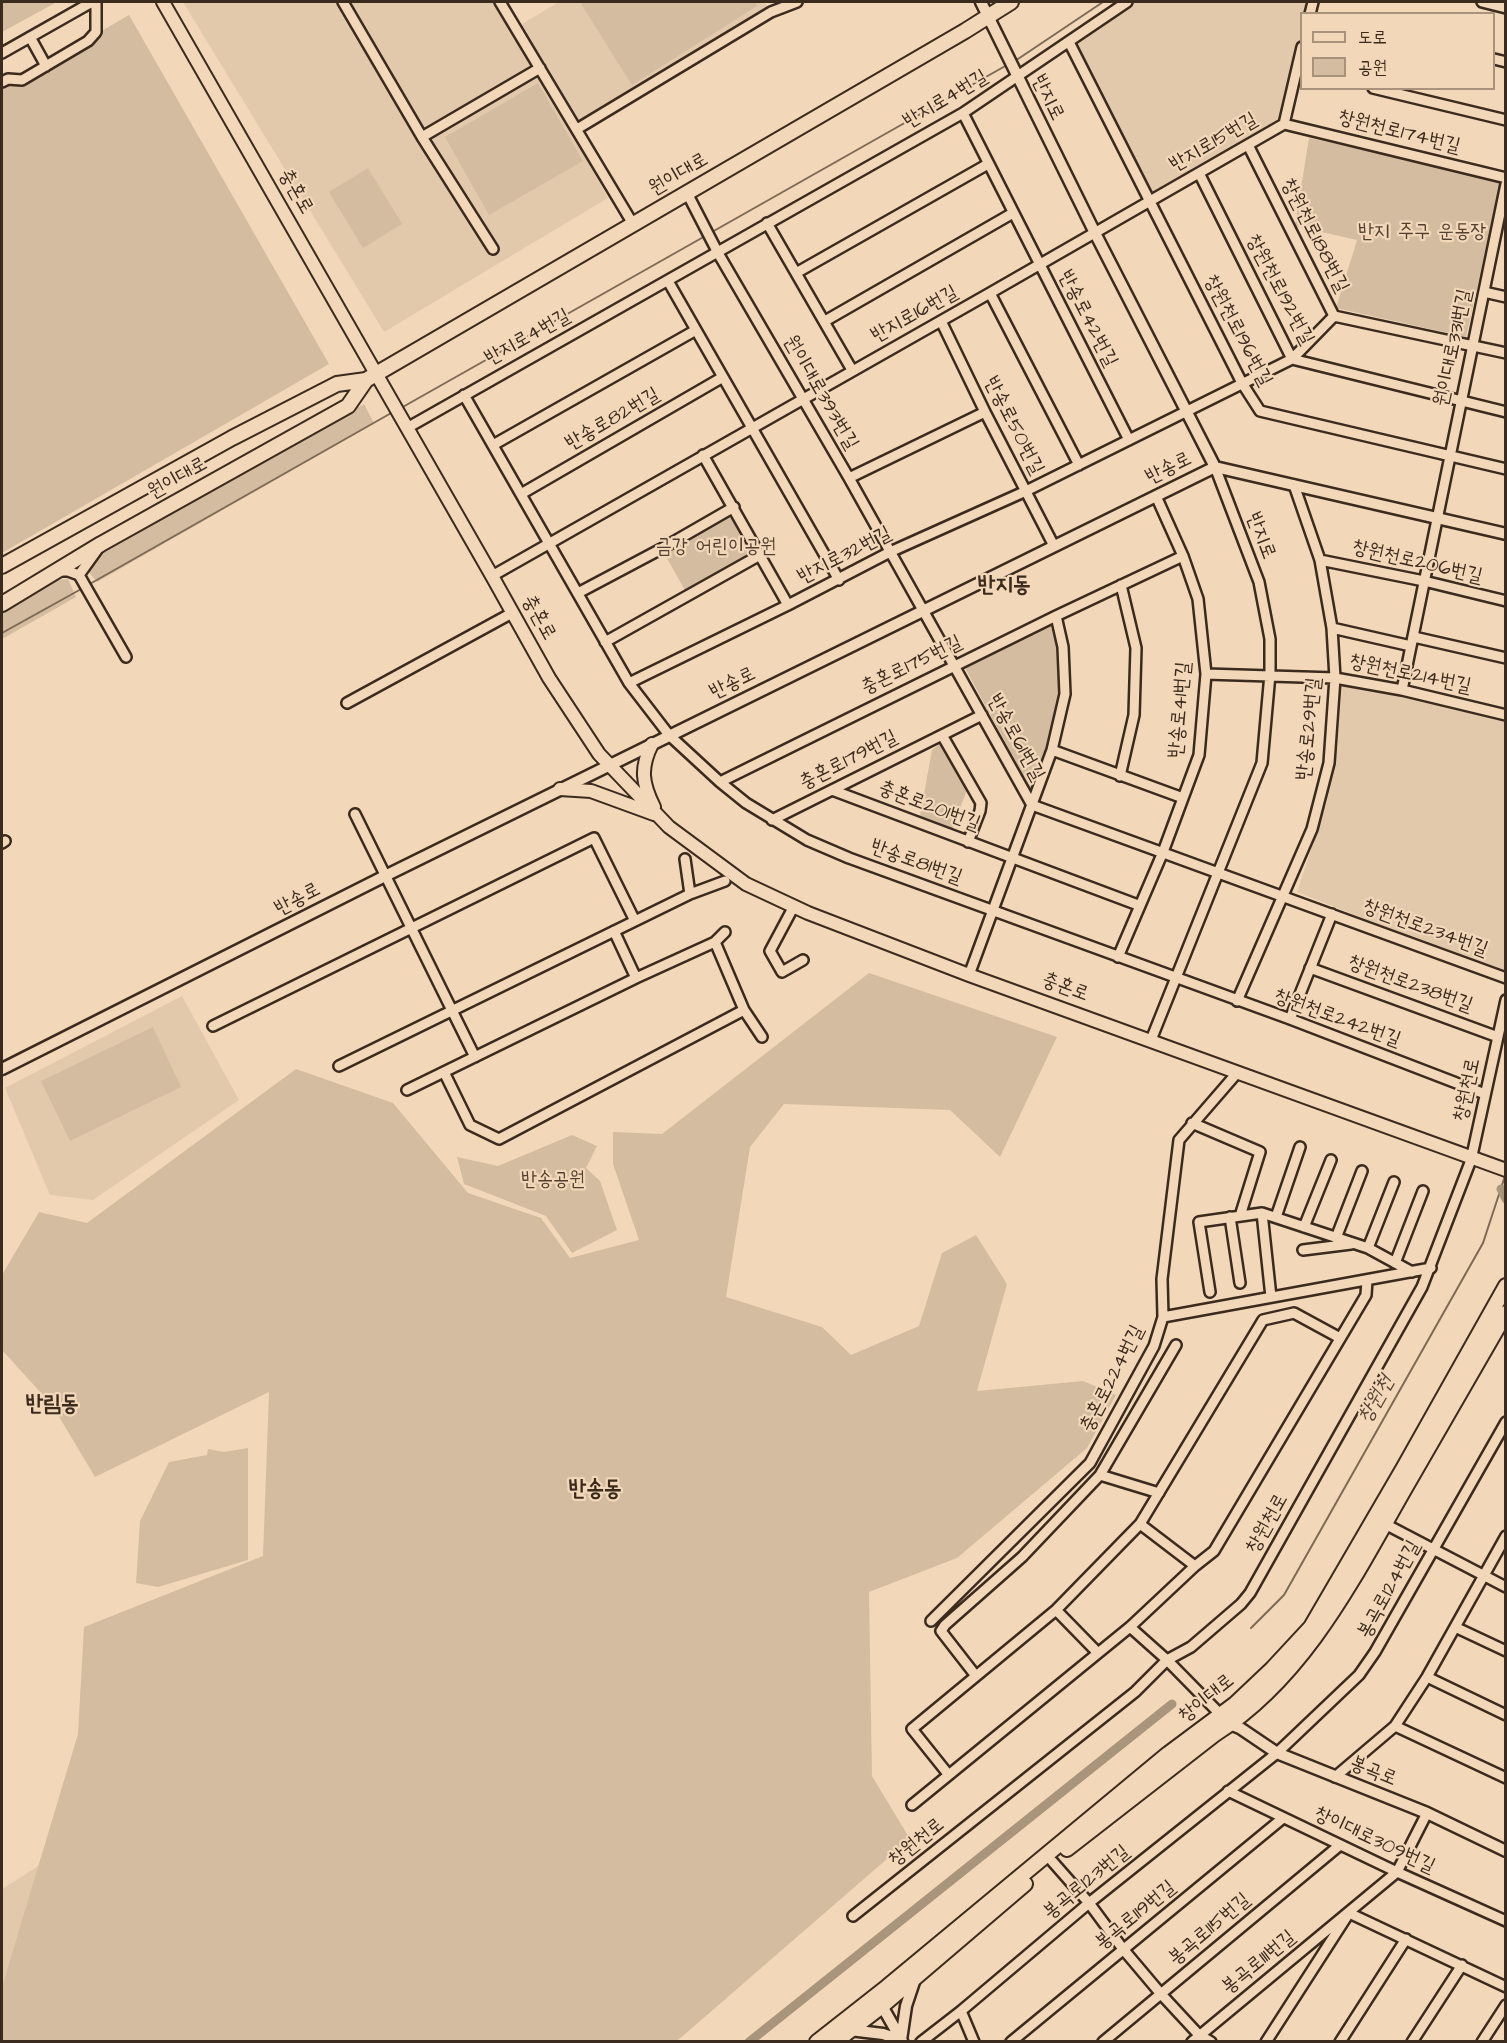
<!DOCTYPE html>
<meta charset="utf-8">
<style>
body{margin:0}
#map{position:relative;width:1507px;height:2043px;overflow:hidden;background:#f2d8b9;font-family:"Architects Daughter","Poor Story",sans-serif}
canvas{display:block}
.frame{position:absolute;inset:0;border:3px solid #3b2a1e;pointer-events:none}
.legend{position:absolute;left:1300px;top:12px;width:195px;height:78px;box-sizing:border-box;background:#f2d8b9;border:2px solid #a9927b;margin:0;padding:8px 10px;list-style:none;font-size:18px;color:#3b2a1e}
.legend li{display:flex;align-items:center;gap:12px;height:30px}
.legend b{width:30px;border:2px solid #a9927b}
</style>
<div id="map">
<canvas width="1507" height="2043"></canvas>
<div class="frame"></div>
<ul class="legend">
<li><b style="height:8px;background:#f2d8b9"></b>도로</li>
<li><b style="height:16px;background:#d4bca0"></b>공원</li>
</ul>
</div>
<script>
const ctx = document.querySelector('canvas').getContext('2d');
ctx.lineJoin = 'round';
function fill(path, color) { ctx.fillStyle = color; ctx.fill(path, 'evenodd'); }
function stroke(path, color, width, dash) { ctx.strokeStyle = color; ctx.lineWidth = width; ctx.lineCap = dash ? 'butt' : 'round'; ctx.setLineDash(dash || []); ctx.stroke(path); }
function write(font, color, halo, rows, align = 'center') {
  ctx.font = font + ' "Architects Daughter","Poor Story",sans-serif'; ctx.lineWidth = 4.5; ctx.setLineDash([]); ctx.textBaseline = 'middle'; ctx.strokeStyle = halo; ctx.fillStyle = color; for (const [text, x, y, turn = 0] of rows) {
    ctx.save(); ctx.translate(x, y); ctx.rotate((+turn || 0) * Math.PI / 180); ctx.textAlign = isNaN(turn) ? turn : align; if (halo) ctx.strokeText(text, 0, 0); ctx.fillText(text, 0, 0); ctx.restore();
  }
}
fill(new Path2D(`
 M183 2H493L510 31 559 2H764L767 6 569 127 608 198 384 332Z
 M1133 2H1310L1307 13 1302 14 1301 35 1279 124 1152 196 1074 43Z
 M1342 683 1505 720V974L1297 892 1327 802 1337 748Z
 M182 996 239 1100 93 1200 50 1195 5 1088Z
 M40 1865 2 1987V1889Z`), '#e3c9ac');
fill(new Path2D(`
 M2 2H57L2 32Z
 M580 2H755L757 6 632 85Z
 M129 15 329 364 2 553V89Z
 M538 83 583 161 489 215 445 137Z
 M1309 138 1501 180 1466 337 1336 308 1357 240 1295 226Z
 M368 168 402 224 363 248 329 192Z
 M364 404 374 423 97 582 88 571 90 561Z
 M731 510 756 554 687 594 663 551Z
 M68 579 76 597 2 639V611L55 580Z
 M1050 624 1058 648 1061 690 1047 748 1032 792 964 666Z
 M943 742 968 787 951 833 919 821 932 750Z
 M869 973 1057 1037 1000 1157 950 1110 784 1104 750 1147 726 1297 822 1327 851 1355 919 1326 942 1253 976 1235 1007 1284 977 1391 1083 1381 1116 1395 1087 1448 957 1558 869 1592 872 1776 910 1839 677 2041H2V1987L78 1734 84 1627 263 1556 269 1392 95 1477 52 1405 2 1350V1275L39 1212 87 1223 296 1069 393 1103 468 1193 541 1218 570 1258 639 1240 613 1164V1132L662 1134Z
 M153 1027 181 1087 70 1141 41 1081Z
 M572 1135 597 1146 586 1168 600 1181 617 1230 572 1253 546 1216 464 1184 457 1157 498 1166Z
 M248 1448V1560L158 1587 136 1583 140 1521 169 1462 207 1455 208 1449 224 1452Z`), '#d4bca0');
stroke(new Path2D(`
 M1015 61 1103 2
 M712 232 1007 65
 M401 408 707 235
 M88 585 393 412
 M2 633 83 588
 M1251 1628 1284 1595 1483 1243 1505 1176`), '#7d6a56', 2);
stroke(new Path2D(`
 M1501 1189 1506 1199
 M749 2042 1172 1704`), '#a9947c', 9);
const minor = new Path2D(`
 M343 2 422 137 540 68
 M500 2 633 224
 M1482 2 1506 8
 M1310 14 1313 2
 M30 37 46 66
 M1069 42 1242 383 1260 411 1506 469
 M2 53 92 2
 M1494 59 1506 62
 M2 82 8 79 22 80 88 41 96 32V2
 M1373 88 1506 120
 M963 113 1129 440
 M1284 124 1506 178
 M577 129 771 12 797 2
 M422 137 493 249
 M1248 145 1334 316 1506 353
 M1199 173 1292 359 1506 412
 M687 193 718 253 849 478 1032 805 1506 978
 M767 223 852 370
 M796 273 988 164
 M668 281 839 580
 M1484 292 1506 297
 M990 293 1079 465
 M825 321 1013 213
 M941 321 985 412 1054 546
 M464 395 629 683 669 735 720 782 746 803 807 840 849 858 1290 1019 1485 1094
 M407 428 963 113 1127 2
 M493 445 696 330
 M703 455 788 605
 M849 478 985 412
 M521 494 723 377
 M1320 560 1424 581 1506 601
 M59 571H68L79 575 126 657
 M79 575 97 550
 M492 576 990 293 1284 124 1302 47
 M578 593 661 549 734 507
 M1332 628 1411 646
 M1414 637 1506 658
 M605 642 760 555
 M1206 674 1335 678 1402 690 1506 715
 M629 683 788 605 890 552 1026 491 1292 359 1334 316
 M1402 690 1506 184
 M347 703 512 613
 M942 735 981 803 980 811 968 842
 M1052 750 1183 798
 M1120 776 1134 715 1136 648 1121 585
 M720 782 1056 616 1183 556
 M832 790 1138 905
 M355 814 475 1057
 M772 820 982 715
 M2 843 5 841
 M685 859 690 894
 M794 906 770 951 782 972 803 960
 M614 931 636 978
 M715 942 744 1010
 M1118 957 1163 852 1199 755 1206 674 1198 599 1183 556 1156 496
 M1310 968 1498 1037
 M969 975 1052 750 1065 694 1063 647 1056 616
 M1237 1001 1312 829 1329 763 1335 678 1332 628 1320 560 1294 485
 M1290 1019 1332 914
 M213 1026 594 838 635 921
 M1151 1040 1262 763 1270 674V639L1259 582 1215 467
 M339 1066 690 894 725 881
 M444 1072 470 1125 499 1139 744 1010 762 1037
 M407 1090 636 978 715 942 725 932
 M1192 1123 1260 1152 1240 1216
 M1262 1213 1271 1297
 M1230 1217 1240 1283
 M1276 1217 1300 1147
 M1304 1227 1331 1160
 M1336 1238 1362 1171
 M1368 1248 1394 1182
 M1303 1250 1351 1244
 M1395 1263 1423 1191
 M1210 1292 1199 1222 1262 1213 1368 1248 1412 1272
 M1163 1317 1431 1268
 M1159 1493 1100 1475 1176 1345
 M1140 1524 1195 1566
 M1385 1524 1506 1587
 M1056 1610 1098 1653
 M931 1621 1090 1463 1154 1346 1163 1317 1162 1279 1179 1140 1237 1073
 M1130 1627 1167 1660 1223 1717
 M1455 1627 1506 1651
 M976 1676 941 1631 945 1625 1022 1557 1100 1475
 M1427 1677 1506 1715
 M1395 1726 1506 1778
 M948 1774 912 1729 1056 1610 1140 1524 1263 1320 1294 1313 1340 1338
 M1335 1777 1395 1726 1427 1677 1506 1536
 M1228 1791 1397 1872 1506 1921
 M912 1805 1130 1627 1195 1566 1214 1551 1366 1295 1367 1280
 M1052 1861 1089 1903 1123 1949 1161 1994 1199 2035 1211 2042
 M853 1916 1135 1692 1167 1660 1191 1647 1241 1604 1250 1593 1422 1287 1471 1160 1506 1000
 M961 2011 974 2042
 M921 2042 961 2011 1089 1903 1277 1753 1359 1675 1375 1652 1506 1422
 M1011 2042 1283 1818
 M1103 2042 1340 1845
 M1192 2042 1397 1872 1427 1813
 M1266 2042 1349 1913 1506 1987
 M1340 2042 1406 1939
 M1412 2042 1462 1965
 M1482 2042 1506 2005`);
const tertiary = new Path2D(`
 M981 2 1095 233 1215 467
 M2 1069 387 875 1215 467 1506 534
 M1230 1724 1240 1728 1277 1753 1427 1813 1506 1851
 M882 2006 902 2041
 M850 2030 883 2034 901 2040
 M901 2040 906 2006 915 1979`);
const secondary = new Path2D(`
 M163 2 492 576 549 678 599 754 669 827 746 884 808 913 969 975 1506 1170
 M652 744C640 768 642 783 654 807
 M560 789 591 791 654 814`);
const primary = new Path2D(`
 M2 566 232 438 337 384 366 380 376 374 965 31 1011 2
 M2 604 101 544 348 406 366 380
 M1067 1849 1215 1734C1303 1678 1351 1583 1401 1495 1436 1434 1471 1373 1506 1313
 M817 2042 887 1987 1168 1754 1235 1704 1272 1669 1311 1627 1403 1469 1506 1286
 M835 2042 882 2006 1025 1884`);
stroke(minor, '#3b2a1e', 14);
stroke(tertiary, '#3b2a1e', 15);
stroke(secondary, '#3b2a1e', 16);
stroke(primary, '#3b2a1e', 18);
stroke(minor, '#f2d8b9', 9);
stroke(tertiary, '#f2d8b9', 10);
stroke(secondary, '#f2d8b9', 12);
stroke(primary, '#f2d8b9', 14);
write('20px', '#3b2a1e', '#f2d8b9', [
 ["반지로",1047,98,64],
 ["반지로4번길",946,100,-31],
 ["창원천로174번길",1399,133,14],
 ["반지로15번길",1214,143,-30],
 ["원이대로",679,175,-30],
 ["충혼로",295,192,60],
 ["창원천로188번길",1314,236,63],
 ["창원천로192번길",1279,290,62],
 ["반지로16번길",915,315,-29],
 ["반송로42번길",1087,319,63],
 ["창원천로196번길",1237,331,62],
 ["반지로4번길",528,338,-29],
 ["원이대로331번길",1454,348,-78],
 ["원이대로393번길",820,393,60],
 ["반송로82번길",613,420,-30],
 ["반송로50번길",1013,426,63],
 ["반송로",1169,469,-26],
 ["원이대로",178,479,-29],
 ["반지로",1260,536,69],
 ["반지로32번길",845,556,-27],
 ["창원천로206번길",1417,563,13],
 ["충혼로",538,618,61],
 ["충혼로175번길",912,666,-26],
 ["창원천로214번길",1410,675,12],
 ["반송로",733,684,-26],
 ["반송로41번길",1181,710,-85],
 ["반송로29번길",1310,729,-84],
 ["반송로61번길",1015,738,61],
 ["충혼로179번길",849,761,-27],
 ["충혼로201번길",929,807,21],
 ["반송로81번길",916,863,20],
 ["반송로",298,900,-27],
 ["창원천로234번길",1425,929,20],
 ["창원천로238번길",1410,985,20],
 ["충혼로",1065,988,20],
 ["창원천로242번길",1337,1019,20],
 ["창원천로",1468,1090,-78],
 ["충혼로224번길",1113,1379,-63],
 ["창원천로",1268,1524,-61],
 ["봉곡로124번길",1390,1590,-61],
 ["창이대로",1207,1699,-39],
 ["봉곡로",1373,1772,22],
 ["창이대로309번길",1374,1841,25],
 ["창원천로",917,1843,-39],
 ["봉곡로123번길",1087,1883,-39],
 ["봉곡로119번길",1136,1916,-39],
 ["봉곡로115번길",1210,1930,-40],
 ["봉곡로111번길",1259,1963,-39]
]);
write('20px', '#524032', '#f2d8b9', [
 ["반지 주구 운동장",1422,233],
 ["금강 어린이공원",716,548],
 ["반송공원",553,1181]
]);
write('italic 21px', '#564436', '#f2d8b9', [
 ["창원천",1377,1400,-60]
]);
write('bold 22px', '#3b2a1e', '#f2d8b9', [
 ["반지동",1004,586],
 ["반림동",52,1405],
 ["반송동",595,1490]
]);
</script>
